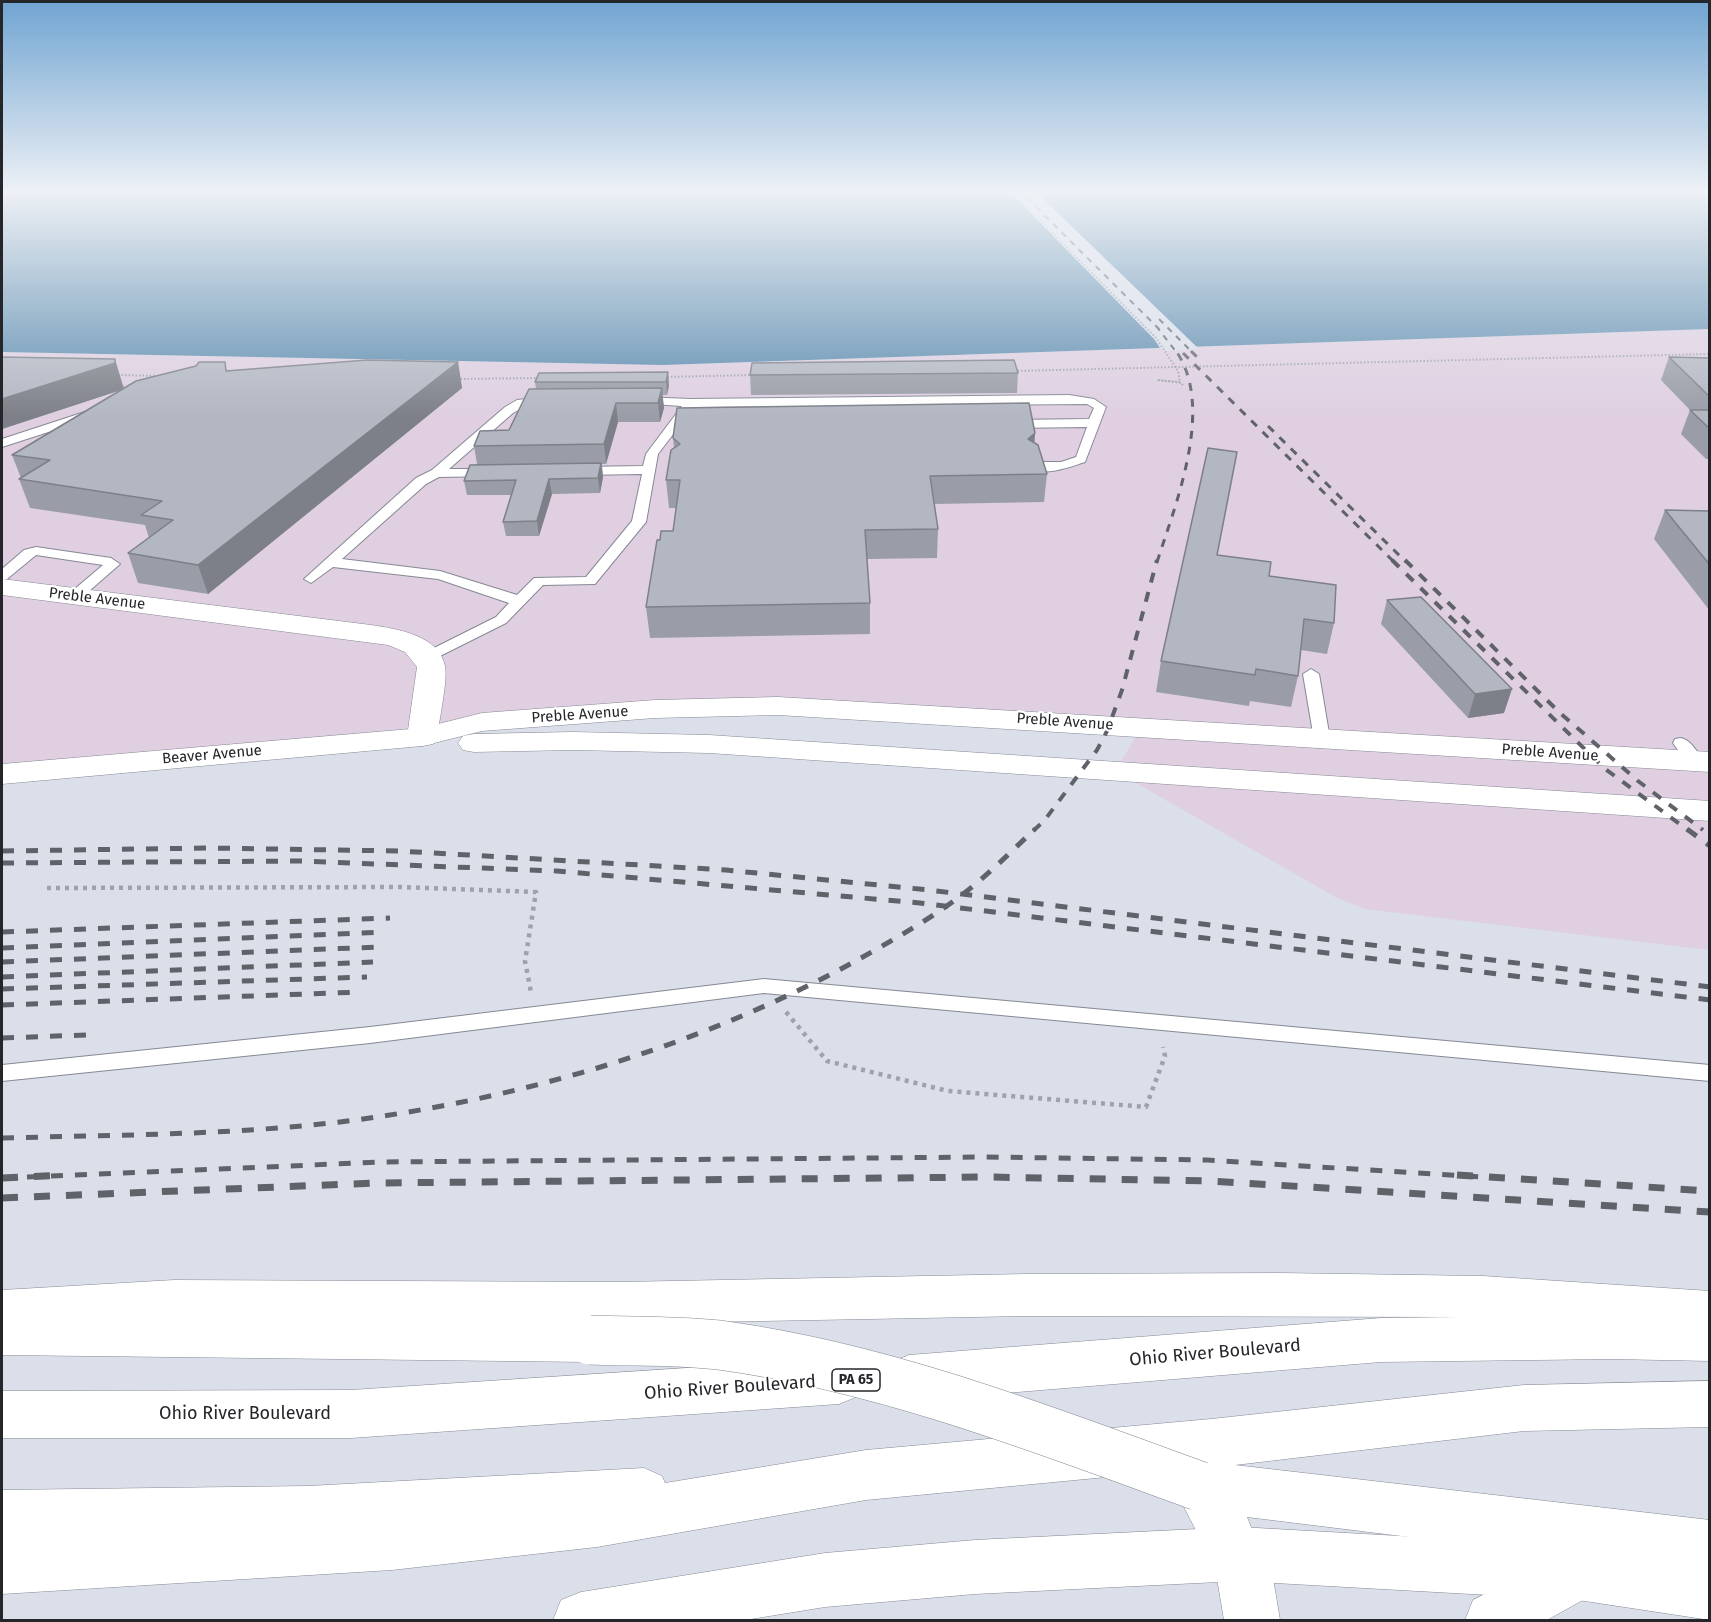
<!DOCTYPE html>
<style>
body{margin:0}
#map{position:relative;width:1711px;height:1622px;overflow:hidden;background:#dadfea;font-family:"Fira Sans",sans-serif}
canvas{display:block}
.frame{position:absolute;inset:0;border:3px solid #24262a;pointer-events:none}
</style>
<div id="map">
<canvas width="1711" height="1622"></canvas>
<div class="frame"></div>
</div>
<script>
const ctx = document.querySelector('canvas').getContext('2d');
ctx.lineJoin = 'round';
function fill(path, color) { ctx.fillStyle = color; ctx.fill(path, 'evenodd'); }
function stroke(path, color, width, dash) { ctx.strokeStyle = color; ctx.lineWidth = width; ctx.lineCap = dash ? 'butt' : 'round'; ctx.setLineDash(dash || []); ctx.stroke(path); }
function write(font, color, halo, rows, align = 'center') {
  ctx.font = font + ' "Fira Sans",sans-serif'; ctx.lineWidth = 4.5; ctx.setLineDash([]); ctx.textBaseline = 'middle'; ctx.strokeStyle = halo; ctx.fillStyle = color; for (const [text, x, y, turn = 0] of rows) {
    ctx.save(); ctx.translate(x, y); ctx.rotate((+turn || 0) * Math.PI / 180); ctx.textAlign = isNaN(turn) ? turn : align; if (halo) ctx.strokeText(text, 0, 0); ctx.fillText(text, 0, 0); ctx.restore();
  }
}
fill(new Path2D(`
 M1709 329V950L1365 909 1337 898 1115 771 1142 727 655 709 422 737 2 774V352L663 365Z`), '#dfcfe1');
fill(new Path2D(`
 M2 190H1709V329L663 365 2 352Z`), '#5d8cae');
fill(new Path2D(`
 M1008 190H1034L1199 349 1162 351 1154 339Z`), '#dadfea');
const lane = new Path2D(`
 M1069 395 1094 399 1106 407 1085 462C1070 467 1041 478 1028 466L1034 462H1061L1076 457 1087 427 1011 428 1005 424 1011 420 1089 419 1094 408 1087 404 694 407 658 454 646 522 595 584 543 585 506 623 428 662 420 657 422 654 496 617 509 603 438 579 333 567 311 583 304 579 416 478 432 470 505 407 517 400 546 397 552 401C542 409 525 405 513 413L449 469H490L495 470V476L439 477 426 484 342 559 440 571 517 595 534 578 586 577 632 521 642 474 580 475 574 471 580 467 643 466 646 454 682 406 636 403V399L640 397 691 399Z
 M97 408 103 412 101 415 2 447V439Z
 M36 547 111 558 120 564 80 599 75 600 68 596 70 593 103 565 36 555 7 579 2 580V569L24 550Z
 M1311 669 1319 674 1330 739 1322 744 1314 739 1303 674Z
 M1681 738C1691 740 1698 753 1704 762L1701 766H1689L1673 743 1675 739Z
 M764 979 1710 1065V1081L764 993 370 1043 2 1081V1065L370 1027Z`);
const street = new Path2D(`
 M2 579 371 625C397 629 439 635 445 666 448 680 439 721 437 737L433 744 422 746 411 744 407 737 417 667 405 652 388 645 2 595Z
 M1573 1549 1592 1557 1600 1576 1592 1595 1547 1620H1465L1473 1600Z`);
const secondary = new Path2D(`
 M778 697 1710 752V772L778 715 655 718 482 731 422 746 2 784V764L422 728 482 713 655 700Z
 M573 732 709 735 1710 801V821L709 753 573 750 474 752 463 750 458 743 463 736 474 734Z
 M1239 1527 1578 1546 1710 1566V1620L1578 1600 1239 1581 975 1594 825 1607 745 1620H553L561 1600 581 1592 825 1553 975 1540Z`);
const highway = new Path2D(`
 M1279 1273 1483 1276 1710 1291V1361L1612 1359 1381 1362 909 1401 892 1394 885 1378 892 1362 909 1355 1381 1318 1460 1317 1027 1316 604 1324 614 1340 607 1355 590 1362 2 1355V1290L174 1280 621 1282 1027 1274Z
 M839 1358 856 1365 863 1381 856 1397 839 1404 351 1438H2V1391L351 1390Z
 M1710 1381V1427L1524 1431 1235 1465 1710 1520V1574L1247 1517 1274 1584 1280 1620H1224L1215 1567 1173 1486 1180 1470 866 1500 597 1547 392 1570 2 1594V1490L308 1486 644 1468 662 1476 665 1483 866 1450 1211 1419 1524 1385Z`);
stroke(lane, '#858994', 2);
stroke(street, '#858994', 1);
stroke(secondary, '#858994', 1);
stroke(highway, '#858994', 1);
stroke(new Path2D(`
 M1014 371 1710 354
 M118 375 161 376
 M664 377 755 375
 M457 379 542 378
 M1180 382 1157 380 1182 383 1183 387`), '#9ea2aa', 2, [1.5, 2]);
stroke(new Path2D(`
 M47 888 400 887 536 892 525 961 531 992
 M786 1012 827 1061 948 1091 1146 1107 1165 1056 1163 1047`), '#9ea2aa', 4.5, [4, 5]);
fill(lane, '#fff');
fill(street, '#fff');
fill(secondary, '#fff');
fill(highway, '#fff');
stroke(new Path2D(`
 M1019 190 1162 332
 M1159 319 1193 353
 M1156 326 1177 353`), '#5f6268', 2, [6, 6]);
stroke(new Path2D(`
 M1191 351 1197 357
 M1183 353 1394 562
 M1268 426 1406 562
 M1157 562C1176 503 1215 407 1176 351`), '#5f6268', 3, [8, 8]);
stroke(new Path2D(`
 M1392 560 1604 768 1689 831
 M1405 560 1559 712 1638 781 1703 830
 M1033 831 1044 821 1097 750 1107 731 1122 690 1157 560`), '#5f6268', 4, [10, 10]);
stroke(new Path2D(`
 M1687 829 1710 846
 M2 851 209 848 399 851 726 870 929 890 1710 987
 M2 863 299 861 557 871 920 903 1710 1000
 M2 932 390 918
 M2 948 384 932
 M2 962 378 947
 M2 977 373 962
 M2 989 367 977
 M2 1005 361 992
 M2 1038 86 1035
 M2 1138C115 1135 228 1135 340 1122 517 1100 695 1048 852 963 895 939 940 914 978 882 998 865 1016 847 1035 829
 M27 1177 383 1162 985 1157 1207 1160 1482 1177`), '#5f6268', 5, [12, 12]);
stroke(new Path2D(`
 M1457 1175 1710 1191
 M2 1178 63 1175
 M2 1198 377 1183 987 1177 1211 1181 1710 1212`), '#5f6268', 7, [16, 16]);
const highwayBridge = new Path2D(`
 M590 1340C635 1342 681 1340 726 1346 889 1369 1045 1430 1199 1486`);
stroke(highwayBridge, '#858994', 50, []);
stroke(new Path2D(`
 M1010 190 1156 338 1178 371 1180 382`), '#9ea2aa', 2, [1.5, 2]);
stroke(highwayBridge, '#fff', 49);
fill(new Path2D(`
 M2 357 123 385 124 388 227 371 458 362 462 388 208 594 138 583 128 553 149 538 145 525 30 508 19 479 21 478 12 455 121 390 2 429Z
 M1669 357 1710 358V459H1706L1681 434 1690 410 1661 380Z
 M668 372 669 386 667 395H662L664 408 660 422H618L606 464H602L603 477 600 493 552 494 539 536H506L503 522 512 495H467L464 481 477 464 474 446 509 430 536 389 535 382Z
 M1018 373 1017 393 751 395 750 375Z
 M1035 433 1034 443 1047 474 1044 502 934 504 938 529 937 558 867 559 870 603V634L650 638 646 607 660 540 673 531 676 508H669L666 480 674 448 673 438Z
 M1665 510 1710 511V611L1654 539Z
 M1218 555 1269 576 1334 623 1327 654 1301 650 1298 676 1291 707 1250 701 1249 706 1156 692 1161 661Z
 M1387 600 1504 713 1468 718 1381 624Z`), '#9a9da7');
fill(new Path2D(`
 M115 359 124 389 2 429V399Z
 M458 362 462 388 208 594 198 565Z
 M668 372 669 386 667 395 666 382Z
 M662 388 664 408 660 422 658 403Z
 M616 403 618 422 606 464 604 444Z
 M1035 433 1033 460 1028 439Z
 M601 463 603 477 600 493 598 478Z
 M549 479 552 494 539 536 537 521Z
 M1512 689 1504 713 1468 718 1475 694Z`), '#7d8088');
const building = new Path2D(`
 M2 357 115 359V363L2 399Z
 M1669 357 1710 358V397Z
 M367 360 458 362 198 565 128 553 173 520 141 515 162 501 19 479 50 460 12 455 136 381 196 366 199 362H225L226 371Z
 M1014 360 1018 373 750 375 752 363Z
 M668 372 666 382H535L539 373Z
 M662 388 658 403H616L604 444 474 446 480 431 509 430 529 389Z
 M1029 403 1035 433 1028 439 1038 445 1047 474 930 476 938 529 865 530 870 603 646 607 657 540H660L661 531H673L680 480H666L671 450 680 444 673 438 677 408Z
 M1690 410H1710V429Z
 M1208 448 1237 452 1217 555 1271 562 1269 576 1336 585 1334 623 1304 619 1298 676 1256 669 1255 675 1161 661Z
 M601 463 598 478 549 479 537 521 503 522 516 480 464 481 470 465Z
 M1665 510 1710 511V565Z
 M1421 597 1512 689 1475 694 1387 600Z`);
fill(building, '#b3b7c2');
stroke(building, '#7d8088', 1.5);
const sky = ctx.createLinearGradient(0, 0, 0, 417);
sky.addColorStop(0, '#70a4d1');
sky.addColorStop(0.46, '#eef1f6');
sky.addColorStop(1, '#eef1f600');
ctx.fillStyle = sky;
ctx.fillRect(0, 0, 1711, 417);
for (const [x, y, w] of [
 [856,1380,48]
]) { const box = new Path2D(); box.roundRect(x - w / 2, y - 11, w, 22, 4.5); ctx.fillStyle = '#fff'; ctx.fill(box); stroke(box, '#24262a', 1.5); }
write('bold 14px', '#24262a', null, [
 ["PA 65",856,1380]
]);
write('15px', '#24262a', '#fff', [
 ["Preble Avenue",97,599,7],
 ["Preble Avenue",580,715,-4],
 ["Preble Avenue",1065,722,4],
 ["Preble Avenue",1550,753,4],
 ["Beaver Avenue",212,755,-5]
]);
write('18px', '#24262a', '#fff', [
 ["Ohio River Boulevard",1215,1353,-5],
 ["Ohio River Boulevard",730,1388,-4],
 ["Ohio River Boulevard",245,1414]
]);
</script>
